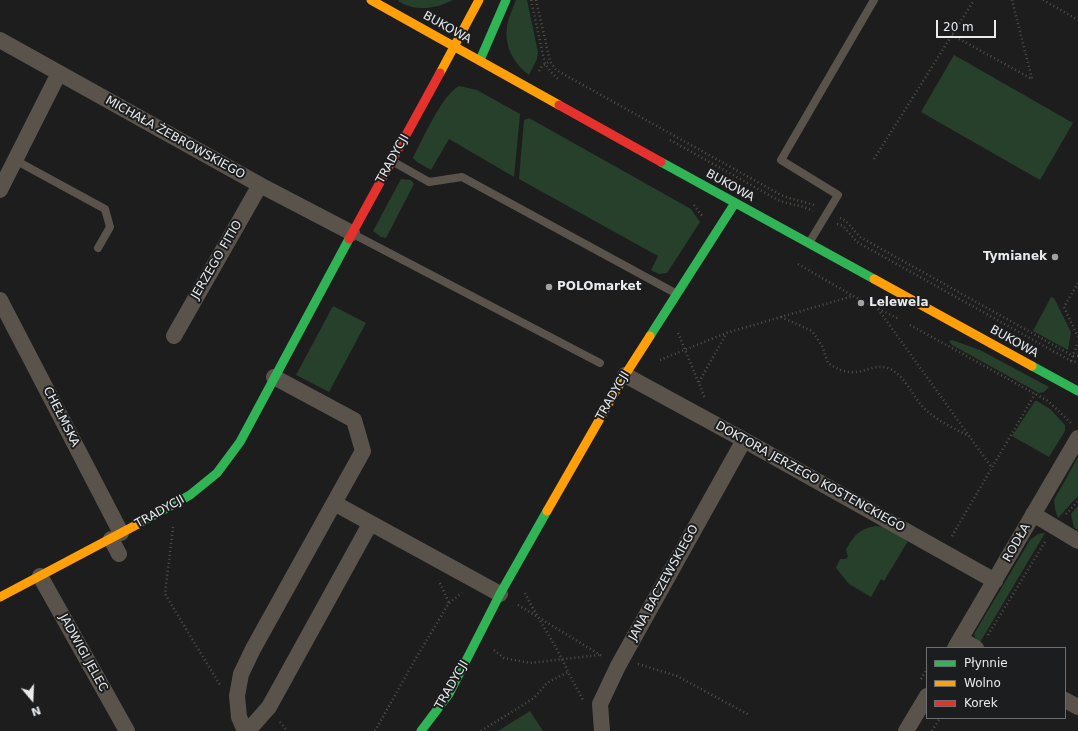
<!DOCTYPE html>
<meta charset="utf-8">
<style>
body{margin:0}
#map{position:relative;width:1078px;height:731px;overflow:hidden;background:#1d1d1e;font-family:"DejaVu Sans",sans-serif}
canvas{display:block}
.legend{position:absolute;left:926px;top:647px;width:140px;height:72px;box-sizing:border-box;background:#1c1d1f;border:1px solid #6e6f71;margin:0;padding:5px 7px;list-style:none;font-size:12px;color:#e9eaeb}
.legend li{display:flex;align-items:center;gap:8px;height:20px}
.legend b{width:20px;border:1px solid #6e6f71}
.north{position:absolute;left:12px;top:679px;width:40px;height:40px;-webkit-text-stroke:3px #1c1d1f;paint-order:stroke;rotate:161deg;font-size:11px;font-weight:700;line-height:16px;text-align:center;color:#e9eaeb}
.north::after{content:'';display:block;margin:auto;width:14px;height:18px;background:#e9eaeb;clip-path:polygon(50% 0,100% 100%,50% 72%,0 100%)}
.scale{position:absolute;left:936px;top:20px;width:60px;height:18px;box-sizing:border-box;border:2px solid #e9eaeb;border-top:0;padding-left:5px;font-size:12px;line-height:14px;white-space:nowrap;color:#e9eaeb;-webkit-text-stroke:3px #1c1d1f;paint-order:stroke}
</style>
<div id="map">
<canvas width="1078" height="731"></canvas>
<ul class="legend">
<li><b style="height:5px;background:#30b455"></b>Płynnie</li>
<li><b style="height:5px;background:#ff9f0a"></b>Wolno</li>
<li><b style="height:5px;background:#e5322d"></b>Korek</li>
</ul>
<div class="north">N</div>
<div class="scale">20 m</div>
</div>
<script>
const ctx = document.querySelector('canvas').getContext('2d');
ctx.lineJoin = 'round';
function fill(path, color) { ctx.fillStyle = color; ctx.fill(path, 'evenodd'); }
function stroke(path, color, width, dash) { ctx.strokeStyle = color; ctx.lineWidth = width; ctx.lineCap = dash ? 'butt' : 'round'; ctx.setLineDash(dash || []); ctx.stroke(path); }
function write(font, color, halo, rows, align = 'center') {
  ctx.font = font + ' "DejaVu Sans",sans-serif'; ctx.lineWidth = 4; ctx.setLineDash([]); ctx.textBaseline = 'middle'; ctx.strokeStyle = halo; ctx.fillStyle = color; for (const [text, x, y, turn = 0] of rows) {
    ctx.save(); ctx.translate(x, y); ctx.rotate((+turn || 0) * Math.PI / 180); ctx.textAlign = isNaN(turn) ? turn : align; if (halo) ctx.strokeText(text, 0, 0); ctx.fillText(text, 0, 0); ctx.restore();
  }
}
fill(new Path2D(`
 M399 0H453C435 9 416 12 398 1Z
 M516 0H527L538 52 537 59 529 75C514 64 504 46 507 27 508 18 513 8 516 0Z
 M954 55 1073 123 1040 180 921 112Z
 M459 86 477 90 520 114 514 177 449 139 431 170 417 162 413 158C422 140 442 95 459 86Z
 M529 118 691 209 700 222 667 273 659 274 651 270 658 256 519 179 524 120Z
 M401 179 411 180 414 184 386 238 381 237 373 231Z
 M1051 297 1054 298 1071 332 1068 350 1033 331Z
 M333 306 366 323 329 392 296 375Z
 M952 340 980 350 1049 387 1044 392 1039 393 952 345 949 341Z
 M1035 401H1037L1050 409 1065 425V431L1049 457 1012 436Z
 M1078 457V496L1058 518 1055 509 1054 500Z
 M1078 505V530L1074 528 1071 514Z
 M876 526 885 527 908 541 884 581 881 579 871 597 849 584 836 568 840 559H846L848 556 846 550C854 535 859 529 876 526Z
 M1045 533 979 644 977 642 974 634 1030 540 1038 534Z
 M530 711 543 731H498Z`), '#26402b');
stroke(new Path2D(`
 M531 0 545 64 551 72 558 79
 M536 0 550 61 556 70 781 195C792 200 805 201 816 206
 M1043 0 1078 20
 M952 35 1032 79 1012 0
 M539 71 542 66 550 61
 M670 140 778 200C790 205 802 205 813 211
 M874 159 974 0
 M694 205 703 217
 M840 218 846 221 860 237 1073 356H1078
 M837 224 843 226 857 242 1071 361 1078 362
 M798 264 853 296 899 319
 M1078 283 1064 307 1078 337
 M878 309 992 468
 M781 317 812 331 822 346 828 363C836 368 844 373 854 372 866 372 878 363 890 369 905 376 912 395 922 406 935 420 953 428 969 436
 M910 325 1048 401 1071 423
 M678 333 705 398
 M660 360 726 333 853 296
 M1071 361 1078 342
 M699 382 726 334
 M1066 514 1078 501
 M173 527 165 594 220 685
 M952 536 1035 394
 M440 583 449 603
 M525 593C538 620 556 644 568 672
 M518 605 602 656
 M988 635 1045 542
 M494 650 504 658 530 663 599 655
 M638 664 677 676 749 715
 M921 679 927 669
 M280 722 287 731
 M375 731 416 658 449 603 462 593
 M481 731 534 698 547 683 568 672 583 700
 M932 731 940 718`), '#53504b', 2.5, [1, 3]);
stroke(new Path2D(`
 M15 160 105 209 110 227 98 248
 M392 161 429 182 462 177 677 294
 M353 234 600 363
 M809 243 838 195 781 160 874 0`), '#59534b', 8);
stroke(new Path2D(`
 M0 40 260 185 352 233
 M0 190 59 73
 M0 300 121 533
 M174 336 260 185
 M625 375 744 440 995 581
 M274 377 354 420 363 451 334 503 500 594
 M1033 514 1078 541
 M111 539 119 554
 M40 576 127 731
 M961 639 976 648
 M955 648 1078 438
 M1065 700 1078 707
 M245 731 239 717 237 696 241 674 253 649 334 503
 M246 731 254 724 269 707 370 524
 M602 731 600 704 618 666 744 440
 M906 731 927 696`), '#59534b', 16);
stroke(new Path2D(`
 M480 60 506 0
 M661 162 874 279
 M650 336 735 203
 M1032 366 1078 391
 M138 524 190 495 217 473 240 442 349 239
 M421 731 449 694 500 594 547 511`), '#30b455', 9);
stroke(new Path2D(`
 M371 0 559 105
 M440 73 479 0
 M874 279 1032 366
 M547 511 625 375 650 336
 M0 597 138 524`), '#ff9f0a', 9);
stroke(new Path2D(`
 M559 105 661 162
 M349 239 440 73`), '#e5322d', 9);
for (const [x, y, r, color] of [
 [1055,257,4,"#a2a2a3"],
 [549,287,4,"#a2a2a3"],
 [861,303,4,"#a2a2a3"]
]) { const dot = new Path2D(); dot.arc(x, y, r, 0, 2 * Math.PI); ctx.fillStyle = color; ctx.fill(dot); stroke(dot, '#1c1d1f', 1.5); }
write('12px', '#e9eaeb', '#1c1d1f', [
 ["BUKOWA",447,28,29],
 ["MICHAŁA ŻEBROWSKIEGO",175,138,29],
 ["TRADYCJI",393,159,-61],
 ["BUKOWA",730,186,29],
 ["JERZEGO FITIO",217,260,-60],
 ["BUKOWA",1014,342,29],
 ["TRADYCJI",613,396,-60],
 ["CHEŁMSKA",61,417,63],
 ["DOKTORA JERZEGO KOSTENCKIEGO",810,477,29],
 ["TRADYCJI",160,512,-29],
 ["RODŁA",1017,543,-60],
 ["JANA BACZEWSKIEGO",664,583,-61],
 ["JADWIGI JELEC",83,653,61],
 ["TRADYCJI",452,685,-60]
]);
write('bold 12px', '#e9eaeb', '#1c1d1f', [
 ["Tymianek",1047,257,"right"],
 ["POLOmarket",557,287],
 ["Lelewela",869,303]
], 'left');
</script>
